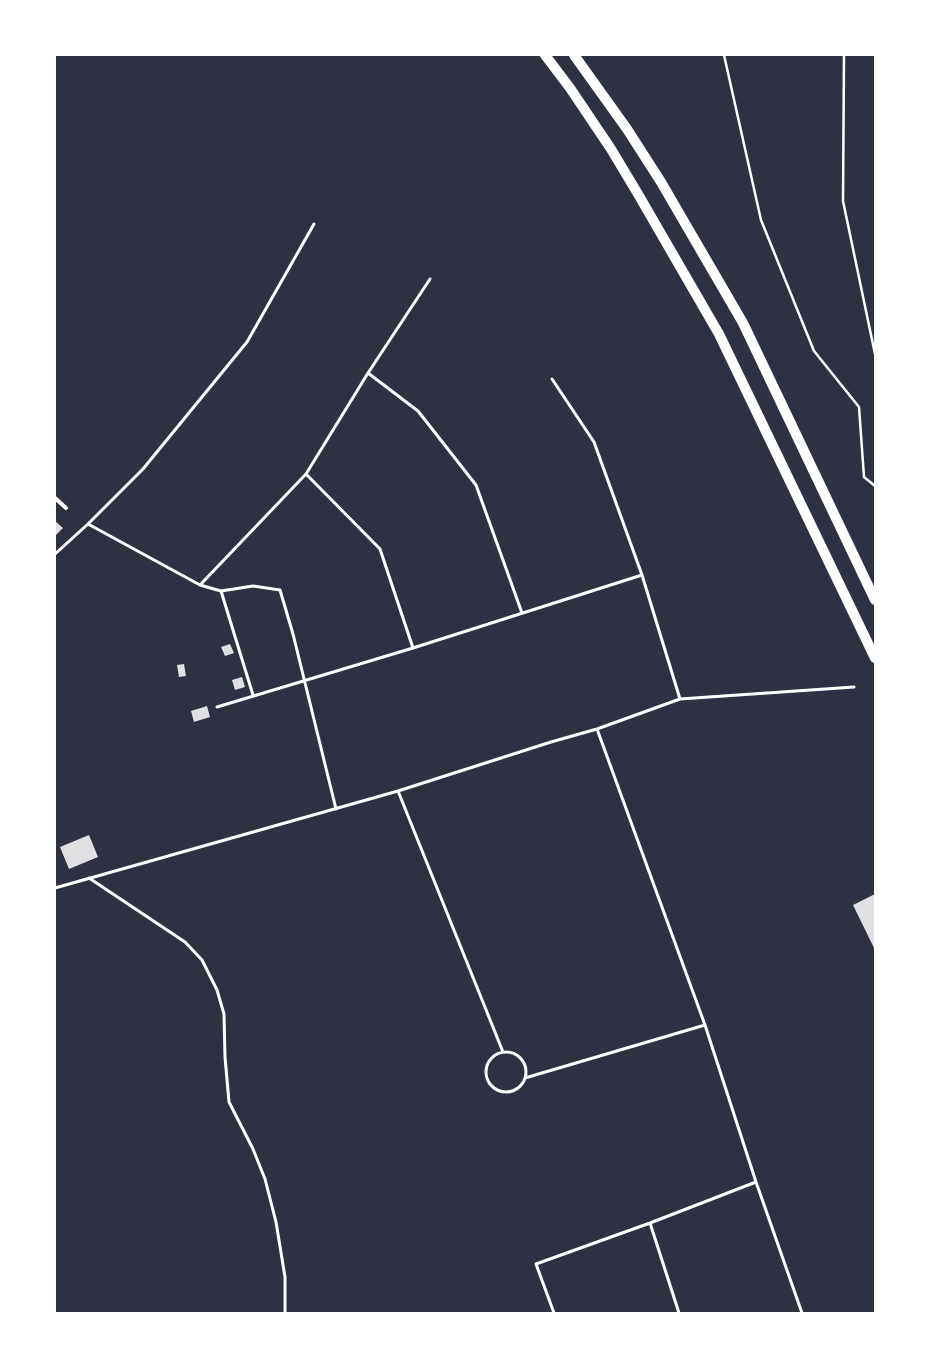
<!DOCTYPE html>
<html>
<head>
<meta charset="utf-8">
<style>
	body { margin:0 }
	#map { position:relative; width:930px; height:1368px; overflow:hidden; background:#2d3142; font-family:"Asap Condensed",sans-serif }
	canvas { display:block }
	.frame { position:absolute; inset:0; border:56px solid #fff; pointer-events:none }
</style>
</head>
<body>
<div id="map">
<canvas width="930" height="1368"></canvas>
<div class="frame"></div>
</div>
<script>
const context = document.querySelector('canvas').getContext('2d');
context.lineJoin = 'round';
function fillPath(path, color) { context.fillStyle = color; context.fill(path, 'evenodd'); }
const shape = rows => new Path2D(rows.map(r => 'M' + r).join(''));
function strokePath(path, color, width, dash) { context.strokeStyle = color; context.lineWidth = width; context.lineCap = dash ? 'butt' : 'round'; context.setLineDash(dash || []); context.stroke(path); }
const building = shape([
	[55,521,63,528,55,536],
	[230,644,234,653,225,656,221,647],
	[184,664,186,676,179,677,177,665],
	[242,677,245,687,235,690,232,680],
	[207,706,210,717,194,722,191,711],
	[89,835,98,857,69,869,60,847],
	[875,894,875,950,853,905]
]);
const path = shape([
	[724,55,761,220,814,351,859,407,864,477,875,486],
	[844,55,843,201,875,354]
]);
const service = shape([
	[368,373,418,411,476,485,522,613],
	[552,379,594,442,642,575,680,699,854,687],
	[306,474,380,549,413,648],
	[88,524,200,585,221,591,253,586,280,590,293,634,336,809],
	[55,554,88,524,143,469,247,342,314,224],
	[200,585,306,474,368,373,430,279],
	[221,591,253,695],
	[217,707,413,648,642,575],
	[597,729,705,1025,756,1182,802,1313],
	[398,791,503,1052],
	[89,878,185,942,202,960,217,990,224,1014,225,1057,229,1102,253,1149,265,1179,276,1222,285,1277,285,1313],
	[55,888,398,791,551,742,597,729,680,699],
	'486 1072a20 20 0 1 1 40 0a20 20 0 1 1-40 0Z',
	[525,1078,705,1025],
	[650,1223,679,1313],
	[554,1313,536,1264,650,1223,756,1182]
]);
const minor = shape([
	[55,498,66,508]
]);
const primary = shape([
	[545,55,570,88,611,149,638,194,719,334,875,658],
	[574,55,627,129,661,182,743,323,875,600]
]);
fillPath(building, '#e0e0e3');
strokePath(path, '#fff', 2.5);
strokePath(service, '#fff', 3);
strokePath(minor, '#fff', 4);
strokePath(primary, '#fff', 10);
</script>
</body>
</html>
